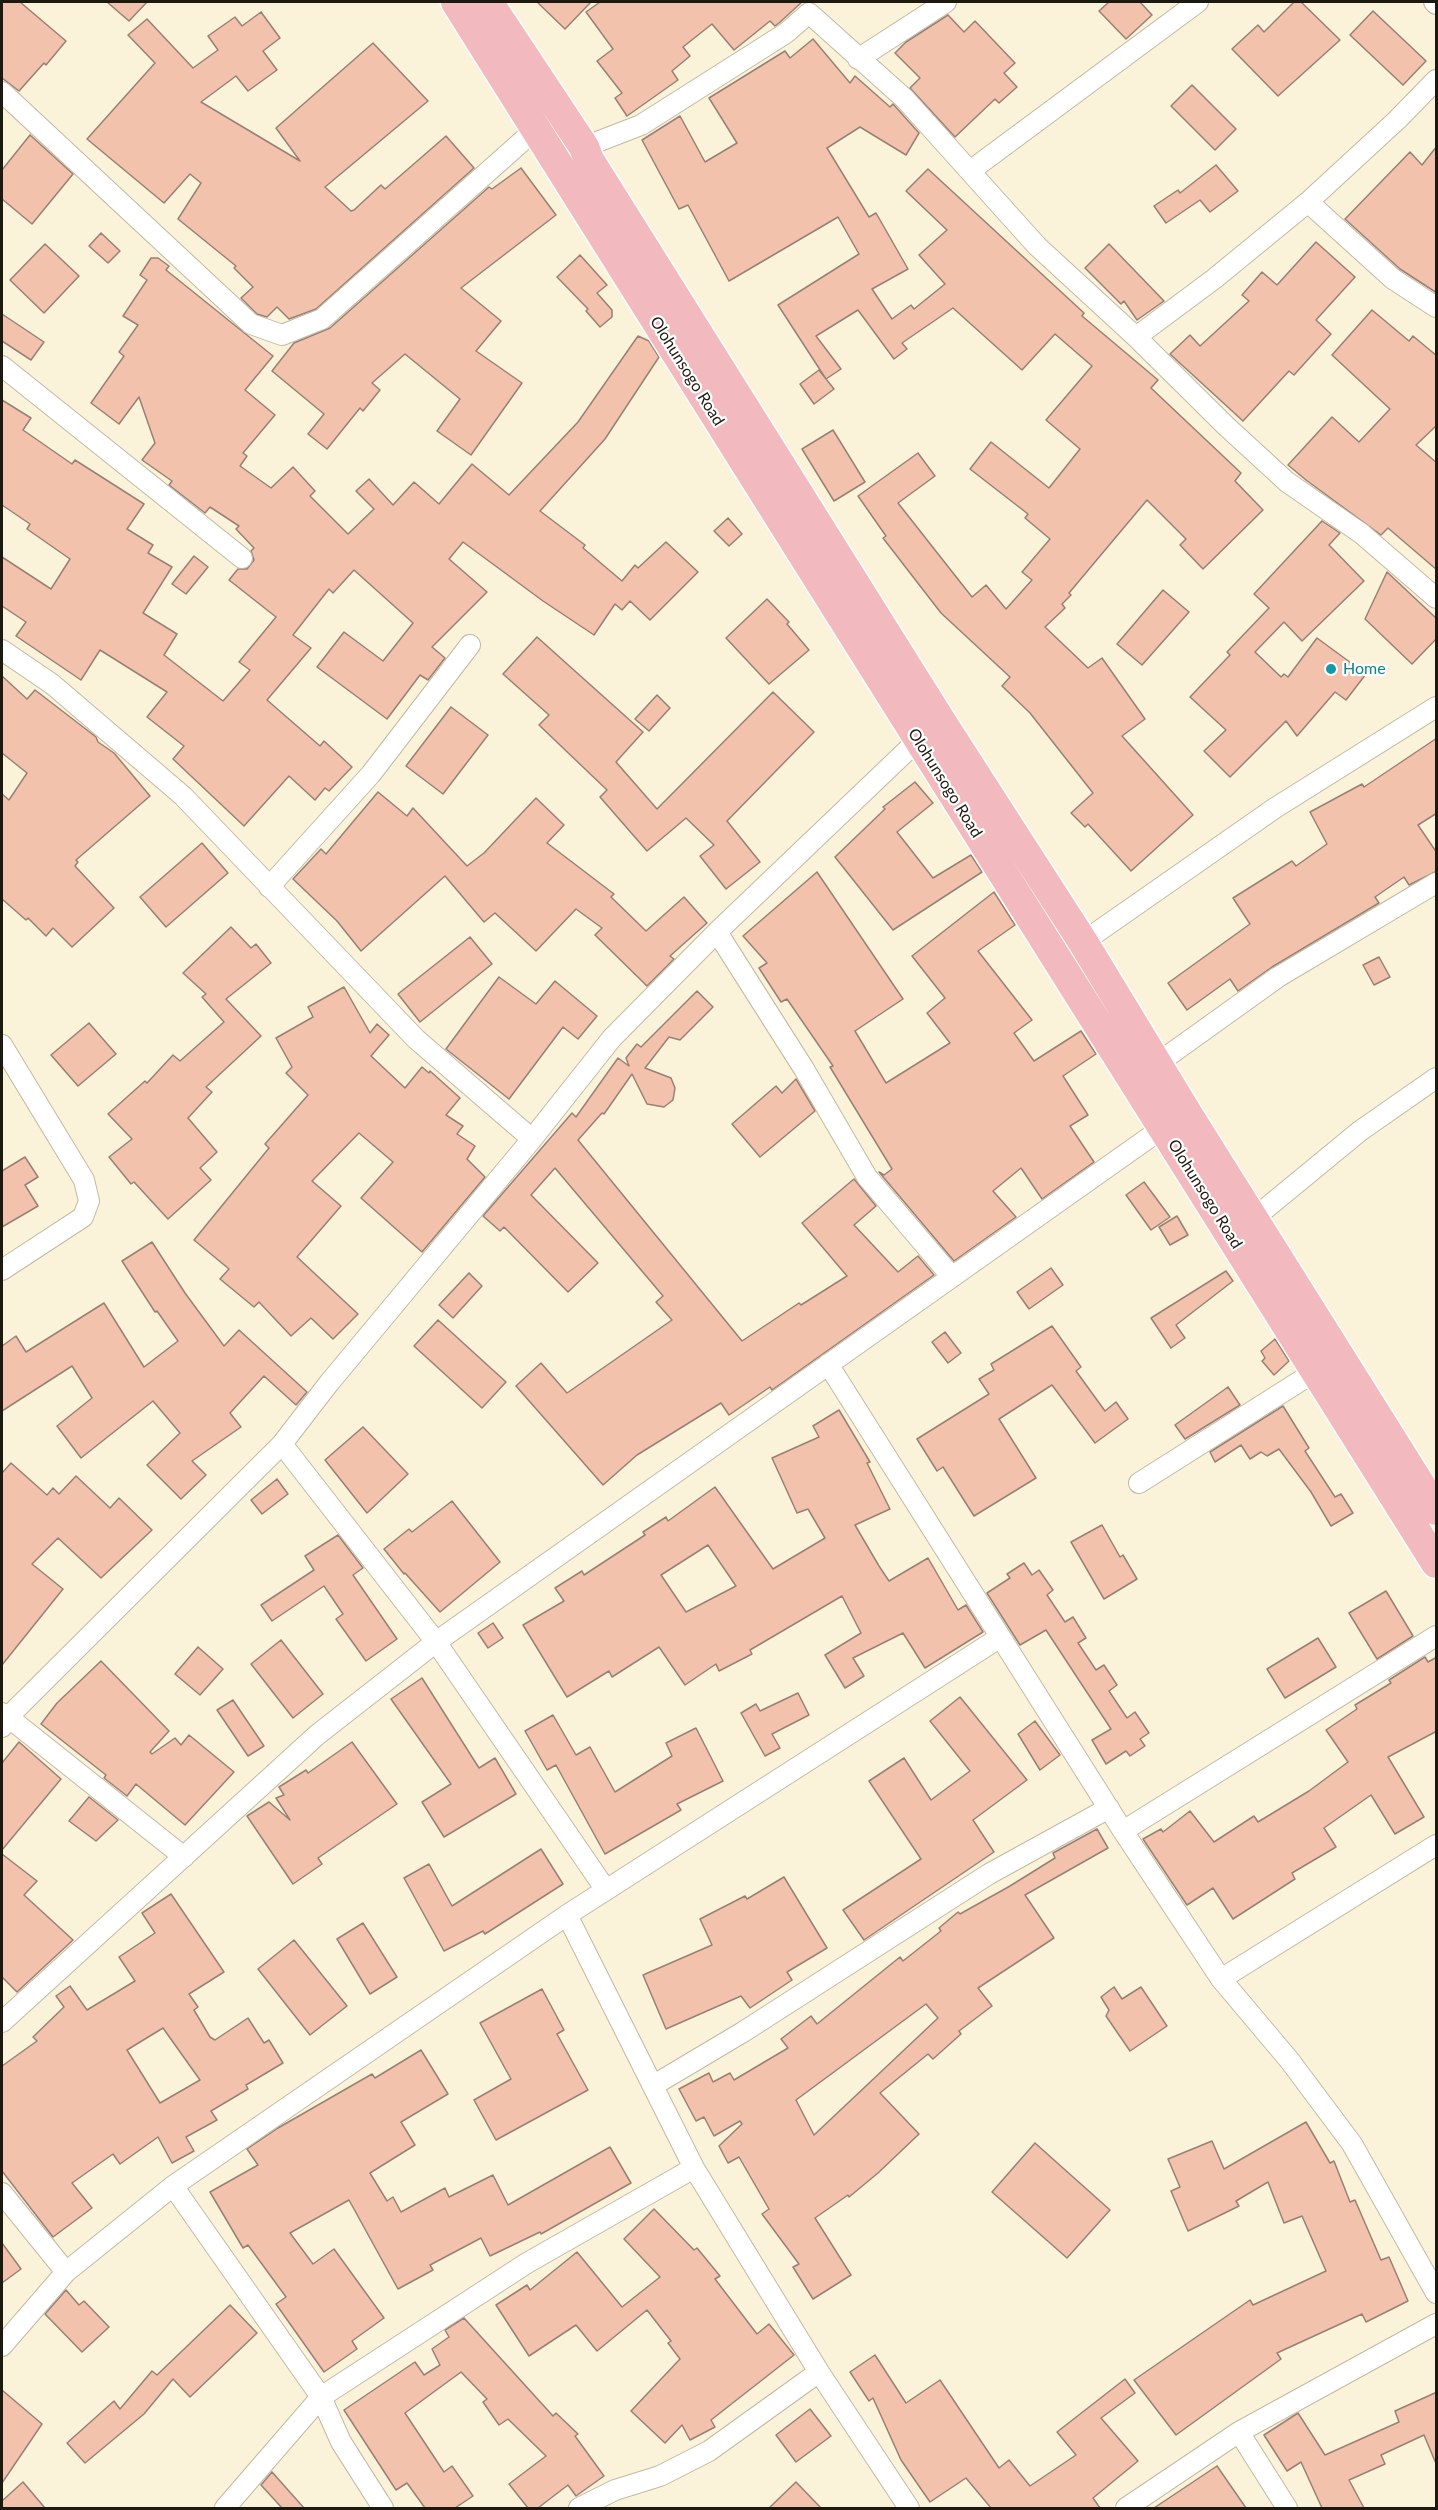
<!DOCTYPE html>
<html>
<head>
<meta charset="utf-8">
<style>
	body { margin:0 }
	#map { position:relative; width:1438px; height:2510px; overflow:hidden; background:#fbf3d9; font-family:Lato,sans-serif }
	canvas { display:block }
	.frame { position:absolute; inset:0; border:3px solid #1c1910; pointer-events:none }
</style>
</head>
<body>
<div id="map">
<canvas width="1438" height="2510"></canvas>
<div class="frame"></div>
</div>
<script>
const context = document.querySelector('canvas').getContext('2d');
context.lineJoin = 'round';
function fillPath(path, color) { context.fillStyle = color; context.fill(path, 'evenodd'); }
const shape = rows => new Path2D(rows.map(r => 'M' + r).join(''));
function strokePath(path, color, width, dash) { context.strokeStyle = color; context.lineWidth = width; context.lineCap = dash ? 'butt' : 'round'; context.setLineDash(dash || []); context.stroke(path); }
function label(font, color, halo, rows, align = 'center') {
  context.font = font + ' Lato,sans-serif'; context.lineWidth = 4.5; context.setLineDash([]); context.textBaseline = 'middle'; context.strokeStyle = halo; context.fillStyle = color; for (const [text, x, y, turn = 0] of rows) {
    context.save(); context.translate(x, y); context.rotate((+turn || 0) * Math.PI / 180); context.textAlign = isNaN(turn) ? turn : align; if (halo) context.strokeText(text, 0, 0); context.fillText(text, 0, 0); context.restore();
  }
}
const building = shape([
	[2,2,20,2,66,41,46,65,44,63,19,91,2,78,2,2],
	[107,2,147,2,129,21,107,2],
	[537,2,591,2,565,29,537,2],
	[600,2,802,2,779,23,775,26,770,21,734,50,712,24,683,47,690,56,672,71,678,80,627,116,615,98,622,93,597,61,613,49,586,12,600,2],
	[1109,2,1140,2,1152,15,1126,39,1099,11,1109,2],
	[1294,2,1301,2,1340,40,1278,96,1232,49,1258,25,1264,32,1294,2],
	[1373,11,1426,61,1403,85,1350,35,1373,11],
	[261,12,280,38,263,51,277,70,248,91,236,76,201,102,300,161,276,128,373,43,428,101,325,187,351,211,354,210,381,185,385,189,446,136,474,168,316,309,289,319,277,307,267,317,257,314,241,298,253,287,234,268,236,266,178,219,201,183,190,174,164,203,87,139,155,63,128,35,147,19,193,68,218,50,208,36,235,17,242,26,261,12],
	[948,15,964,32,975,21,1015,63,1004,73,1017,87,999,103,995,99,955,137,910,88,920,78,895,53,906,42,948,15],
	[813,39,850,83,855,76,890,107,893,104,919,133,906,155,860,127,827,148,869,217,876,213,908,269,872,289,892,319,911,305,914,309,945,284,919,255,947,230,906,191,928,169,1084,313,1082,316,1158,380,1151,388,1241,473,1235,481,1263,510,1203,569,1180,545,1186,539,1147,500,1069,593,1071,595,1062,604,1065,608,1045,627,1088,668,1102,658,1145,719,1122,736,1193,815,1131,871,1088,824,1085,827,1071,813,1093,793,1030,713,1002,686,1010,677,941,613,883,538,886,536,858,496,918,453,935,476,898,503,972,597,986,585,1006,609,1032,580,1022,572,1050,539,1025,518,1028,514,970,469,991,442,1049,488,1080,449,1046,420,1092,366,1055,334,1022,370,953,308,902,343,907,349,894,359,858,310,816,336,841,369,826,379,778,305,859,254,838,217,729,281,688,205,679,209,642,140,680,116,705,162,737,143,709,98,785,51,790,58,813,39],
	[1192,85,1236,129,1215,150,1171,106,1192,85],
	[30,135,73,174,32,224,2,199,2,170,30,135],
	[1437,146,1437,293,1400,269,1345,219,1410,152,1422,165,1437,146],
	[1216,165,1238,191,1210,212,1200,200,1166,223,1154,206,1178,190,1180,193,1216,165],
	[521,168,556,215,461,288,501,321,476,351,522,383,471,455,437,431,460,399,405,354,372,383,380,390,363,411,360,408,327,449,308,434,324,414,272,371,294,343,330,328,489,187,492,189,521,168],
	[101,233,120,251,108,263,89,246,101,233],
	[1316,242,1355,277,1316,320,1331,334,1294,375,1289,371,1243,421,1170,354,1190,335,1200,346,1249,301,1242,295,1262,272,1277,285,1316,242],
	[45,244,79,276,44,313,10,280,45,244],
	[1109,244,1164,301,1137,320,1124,301,1121,304,1085,268,1109,244],
	[580,255,607,285,597,293,612,310,612,317,600,327,586,311,588,309,557,277,580,255],
	[151,258,158,258,169,266,166,270,273,356,245,390,275,415,243,453,247,456,240,466,271,488,293,467,315,491,310,496,348,534,374,509,356,491,369,479,393,505,414,482,439,504,472,464,509,495,578,422,638,336,649,341,659,357,605,439,540,511,585,545,583,548,622,581,635,565,638,568,666,542,698,572,650,620,630,601,622,610,615,604,594,635,543,601,463,542,449,559,487,592,432,647,445,658,428,680,420,675,387,719,317,667,344,632,383,661,413,623,354,570,333,593,329,589,293,635,311,648,267,700,320,746,324,741,352,767,329,791,325,788,315,800,289,776,244,826,173,759,184,746,147,717,167,692,100,650,81,680,16,636,26,622,2,606,2,557,51,589,70,559,27,529,30,524,2,505,2,400,31,418,23,430,72,464,75,460,144,504,127,529,153,545,148,553,172,567,143,613,177,634,164,655,223,701,250,670,239,662,276,617,229,580,238,569,247,569,254,560,251,551,254,548,236,529,239,526,210,507,205,513,169,485,172,481,142,460,155,443,139,397,119,424,91,403,124,356,119,352,138,325,123,316,147,280,140,275,151,258],
	[1372,310,1409,341,1413,336,1437,356,1437,425,1416,445,1437,463,1437,570,1388,528,1381,535,1306,480,1288,465,1332,417,1359,442,1390,409,1332,355,1372,310],
	[2,314,44,342,31,360,2,341,2,314],
	[819,370,834,389,814,404,800,384,819,370],
	[833,430,865,482,834,501,802,449,833,430],
	[728,518,742,534,729,546,714,531,728,518],
	[1322,521,1340,533,1329,545,1364,581,1302,641,1284,622,1255,652,1281,677,1284,674,1288,677,1317,638,1366,674,1346,700,1335,692,1297,736,1286,721,1230,777,1204,751,1226,730,1190,697,1230,655,1227,652,1269,608,1254,594,1322,521],
	[194,556,208,567,186,594,172,584,194,556],
	[1387,572,1437,619,1437,638,1412,664,1365,619,1387,572],
	[1163,590,1189,612,1142,665,1117,644,1163,590],
	[767,599,789,622,787,624,809,650,769,684,726,638,767,599],
	[537,637,643,732,616,762,657,809,773,692,814,732,727,821,760,862,726,889,700,856,714,845,686,818,647,851,600,797,607,790,539,725,549,715,503,674,537,637],
	[2,676,27,699,35,690,96,737,98,742,114,753,150,796,76,860,78,862,75,866,114,908,72,947,53,928,46,936,28,918,26,920,2,899,2,794,9,800,27,773,2,753,2,676],
	[657,695,670,708,649,731,635,719,657,695],
	[451,707,488,735,443,794,406,766,451,707],
	[1437,738,1437,813,1418,825,1437,853,1437,871,1409,885,1404,877,1375,897,1379,903,1272,967,1238,991,1230,979,1187,1010,1168,983,1250,924,1233,898,1292,861,1296,866,1327,844,1310,812,1362,784,1364,787,1437,738],
	[915,782,933,803,897,832,933,878,971,855,982,872,893,930,835,857,885,809,883,807,915,782],
	[378,792,407,816,413,808,467,866,484,853,536,798,564,825,547,843,614,894,611,897,646,931,684,897,707,923,670,956,674,959,647,986,595,935,602,928,576,909,536,951,495,913,484,922,445,876,361,951,337,921,293,879,321,849,326,854,378,792],
	[202,843,228,873,166,927,140,897,202,843],
	[817,872,903,999,855,1031,886,1083,950,1043,927,1013,945,998,912,956,994,892,1015,925,978,951,1032,1020,1014,1033,1034,1061,1081,1031,1096,1054,1063,1076,1088,1115,1070,1126,1094,1162,1042,1199,1021,1168,993,1191,1016,1217,954,1261,879,1172,884,1175,892,1169,830,1067,833,1066,787,999,781,1002,759,968,767,963,743,936,817,872],
	[231,927,251,948,256,944,271,963,226,999,261,1036,206,1087,212,1092,188,1118,217,1152,200,1168,211,1180,168,1219,134,1182,131,1184,109,1157,132,1139,108,1114,145,1081,147,1083,173,1055,180,1061,224,1022,202,997,206,994,183,973,231,927],
	[470,937,492,964,420,1022,398,994,470,937],
	[1379,957,1390,977,1374,985,1363,965,1379,957],
	[499,977,536,1004,555,981,597,1016,578,1039,563,1027,509,1099,446,1049,499,977],
	[344,987,370,1033,377,1024,389,1035,371,1056,405,1088,422,1067,429,1073,430,1071,460,1098,446,1115,463,1126,457,1134,475,1146,467,1159,485,1177,422,1252,361,1198,393,1162,359,1133,312,1181,341,1206,297,1257,358,1314,333,1339,311,1318,291,1336,259,1302,254,1307,220,1279,229,1269,194,1240,269,1148,265,1144,308,1095,286,1073,292,1067,276,1038,313,1017,308,1007,344,987],
	[697,991,713,1007,680,1040,669,1037,645,1068,671,1078,675,1088,673,1100,664,1107,647,1104,632,1074,604,1114,602,1113,578,1140,742,1341,799,1303,801,1305,847,1276,802,1223,854,1179,876,1206,854,1225,898,1272,918,1256,934,1275,772,1390,770,1387,729,1415,721,1403,637,1455,603,1485,516,1386,541,1363,567,1393,672,1320,656,1302,663,1296,555,1168,531,1195,598,1263,568,1292,504,1227,500,1231,483,1216,572,1113,576,1117,618,1058,629,1066,626,1058,637,1044,641,1047,697,991],
	[89,1023,116,1054,78,1086,51,1055,89,1023],
	[796,1079,815,1111,760,1157,732,1124,776,1086,782,1093,796,1079],
	[25,1157,38,1177,25,1185,38,1206,2,1227,2,1171,25,1157],
	[1144,1182,1170,1217,1151,1230,1126,1195,1144,1182],
	[1177,1216,1188,1235,1170,1245,1159,1227,1177,1216],
	[152,1242,185,1293,224,1346,239,1330,307,1392,296,1405,264,1376,230,1413,241,1427,192,1461,206,1475,181,1499,147,1465,180,1433,153,1401,81,1458,57,1426,92,1398,72,1366,2,1411,2,1346,16,1336,26,1352,104,1303,144,1367,178,1341,157,1311,155,1312,122,1261,152,1242],
	[1051,1268,1063,1285,1029,1309,1017,1292,1051,1268],
	[1226,1271,1233,1281,1176,1325,1185,1338,1171,1348,1151,1318,1226,1271],
	[469,1273,482,1286,453,1318,439,1305,469,1273],
	[438,1320,506,1382,482,1408,414,1346,438,1320],
	[1052,1326,1081,1367,1076,1371,1105,1411,1116,1402,1128,1419,1095,1443,1052,1385,999,1419,1036,1478,974,1516,943,1467,937,1471,917,1439,989,1394,979,1379,994,1370,991,1364,1052,1326],
	[945,1332,961,1353,948,1363,932,1342,945,1332],
	[1275,1339,1289,1361,1274,1375,1262,1361,1265,1358,1261,1351,1275,1339],
	[1228,1387,1240,1405,1185,1439,1175,1425,1228,1387],
	[1283,1406,1309,1448,1305,1451,1335,1497,1341,1494,1353,1513,1331,1526,1311,1492,1279,1449,1267,1456,1261,1452,1250,1459,1241,1445,1215,1462,1210,1452,1283,1406],
	[839,1410,870,1462,867,1463,890,1509,855,1525,879,1566,889,1581,928,1558,958,1610,966,1605,983,1632,925,1668,903,1633,853,1658,864,1676,845,1688,825,1655,861,1633,842,1596,750,1650,752,1654,719,1671,716,1664,685,1685,659,1647,612,1677,609,1671,567,1697,523,1625,564,1601,555,1588,582,1571,584,1575,645,1535,643,1532,666,1517,668,1521,715,1487,773,1569,825,1538,808,1509,797,1513,772,1458,819,1437,813,1426,839,1410],
	[708,1545,736,1586,686,1612,661,1575,708,1545],
	[363,1427,408,1474,367,1513,325,1460,363,1427],
	[11,1463,47,1495,53,1488,59,1494,76,1476,110,1508,119,1498,152,1530,101,1578,58,1538,32,1564,63,1589,2,1665,2,1473,11,1463],
	[277,1479,288,1494,262,1514,251,1500,277,1479],
	[452,1501,500,1562,440,1612,405,1573,404,1574,384,1549,409,1529,412,1532,452,1501],
	[1102,1525,1120,1557,1123,1555,1137,1579,1104,1599,1071,1542,1102,1525],
	[338,1535,363,1568,353,1575,397,1639,366,1661,336,1619,343,1614,324,1586,272,1621,261,1605,314,1570,305,1556,338,1535],
	[1024,1563,1032,1575,1039,1570,1053,1590,1047,1595,1065,1622,1073,1617,1086,1638,1078,1643,1096,1670,1104,1665,1117,1685,1109,1691,1127,1718,1135,1712,1149,1733,1140,1739,1145,1746,1130,1756,1126,1751,1106,1764,1092,1740,1111,1729,1046,1630,1020,1645,987,1593,1010,1578,1007,1574,1024,1563],
	[1386,1591,1413,1636,1377,1659,1349,1613,1386,1591],
	[493,1623,503,1638,488,1648,478,1633,493,1623],
	[1318,1638,1336,1667,1285,1698,1267,1669,1318,1638],
	[281,1640,323,1694,293,1718,251,1664,281,1640],
	[198,1647,223,1669,200,1695,175,1674,198,1647],
	[1425,1657,1428,1662,1437,1657,1437,1731,1388,1757,1424,1817,1395,1834,1371,1795,1324,1828,1336,1847,1292,1873,1295,1879,1233,1919,1213,1888,1187,1905,1143,1839,1161,1829,1163,1832,1190,1811,1214,1842,1254,1816,1258,1822,1309,1791,1348,1762,1326,1730,1357,1709,1355,1705,1391,1683,1389,1680,1425,1657],
	[101,1661,169,1731,150,1752,152,1754,175,1738,181,1745,189,1735,234,1772,185,1825,136,1784,127,1796,104,1778,106,1775,41,1724,57,1703,101,1661],
	[422,1678,479,1768,495,1758,516,1794,444,1837,422,1802,451,1784,391,1699,422,1678],
	[798,1693,809,1715,772,1734,780,1748,765,1756,741,1713,756,1704,760,1711,798,1693],
	[960,1697,1027,1780,973,1820,994,1852,864,1940,843,1910,921,1859,869,1781,904,1758,931,1800,970,1771,930,1721,960,1697],
	[233,1700,264,1746,248,1756,217,1710,233,1700],
	[553,1715,576,1755,590,1747,615,1792,672,1756,666,1743,696,1728,723,1781,677,1804,681,1810,605,1854,556,1765,547,1770,525,1731,553,1715],
	[1035,1721,1060,1755,1040,1770,1018,1734,1035,1721],
	[19,1742,61,1779,2,1850,2,1763,19,1742],
	[352,1742,397,1804,318,1858,322,1864,293,1884,247,1816,269,1802,290,1820,276,1798,284,1795,279,1787,306,1770,308,1773,352,1742],
	[89,1797,118,1820,96,1841,69,1821,89,1797],
	[1097,1829,1108,1848,1025,1895,1054,1938,978,1988,992,2006,959,2031,961,2034,933,2059,928,2054,880,2093,919,2134,878,2173,849,2197,848,2195,815,2218,851,2275,813,2299,793,2267,799,2264,762,2214,769,2209,739,2157,728,2163,719,2146,742,2124,740,2121,714,2136,704,2117,696,2121,679,2089,709,2073,713,2082,730,2073,734,2080,788,2048,781,2039,811,2016,817,2024,900,1957,903,1961,941,1931,939,1928,958,1912,960,1914,1010,1886,1055,1858,1053,1853,1097,1829],
	[926,2004,938,2018,814,2135,796,2100,926,2004],
	[541,1849,563,1884,485,1934,483,1931,444,1951,404,1878,429,1864,452,1906,541,1849],
	[2,1854,37,1881,24,1895,73,1940,17,1992,2,1977,2,1854],
	[784,1877,827,1948,787,1972,792,1980,750,2008,741,1996,666,2029,643,1975,712,1945,700,1919,745,1896,747,1899,784,1877],
	[171,1894,224,1972,189,1994,198,2007,194,2010,210,2037,215,2040,248,2018,264,2043,269,2040,283,2063,246,2085,248,2089,211,2111,217,2120,186,2137,194,2151,172,2163,158,2137,120,2164,113,2154,72,2183,92,2208,53,2237,2,2171,2,2066,37,2041,33,2037,64,2007,56,1996,70,1986,87,2010,135,1981,119,1957,155,1933,142,1913,171,1894],
	[163,2028,200,2080,160,2103,127,2050,163,2028],
	[363,1923,397,1977,370,1994,337,1939,363,1923],
	[294,1940,347,2006,310,2035,258,1969,294,1940],
	[1114,1987,1122,1999,1141,1987,1167,2026,1130,2051,1106,2016,1109,2010,1101,1997,1114,1987],
	[542,1989,564,2030,557,2034,588,2090,496,2140,474,2100,511,2079,480,2023,542,1989],
	[421,2050,448,2094,401,2122,415,2145,370,2173,387,2201,393,2197,401,2212,445,2188,449,2197,493,2175,508,2205,610,2147,631,2183,541,2234,540,2232,490,2256,481,2238,430,2265,433,2270,398,2289,349,2200,290,2233,313,2264,334,2249,384,2318,352,2341,357,2349,324,2372,276,2304,286,2297,248,2245,243,2248,210,2192,258,2165,247,2149,278,2128,372,2074,375,2078,421,2050],
	[1306,2122,1330,2163,1334,2161,1350,2202,1355,2200,1381,2260,1389,2257,1408,2301,1366,2322,1362,2314,1277,2353,1281,2359,1176,2435,1134,2380,1250,2300,1253,2305,1326,2271,1302,2216,1284,2223,1268,2182,1236,2201,1239,2206,1188,2231,1171,2191,1180,2187,1168,2159,1212,2141,1224,2169,1306,2122],
	[1035,2143,1110,2210,1067,2258,992,2192,1035,2143],
	[654,2209,694,2250,697,2248,720,2276,715,2279,757,2334,769,2324,794,2355,711,2420,715,2427,690,2440,682,2425,665,2443,631,2411,680,2359,668,2343,671,2341,647,2310,597,2351,576,2325,529,2356,496,2305,527,2285,530,2290,577,2252,622,2307,660,2277,624,2239,654,2209],
	[2,2243,21,2269,2,2283,2,2243],
	[66,2290,79,2305,84,2301,109,2327,82,2352,45,2314,66,2290],
	[230,2305,257,2333,190,2397,173,2379,144,2414,85,2463,67,2443,114,2401,120,2409,152,2371,157,2375,230,2305],
	[464,2318,553,2416,556,2413,578,2434,575,2436,604,2476,576,2496,568,2485,538,2508,528,2508,509,2484,546,2456,508,2419,499,2425,483,2402,487,2399,461,2372,405,2413,444,2472,452,2466,473,2496,455,2508,425,2508,407,2483,396,2490,344,2410,415,2362,424,2375,440,2365,432,2349,449,2337,445,2330,464,2318],
	[875,2355,906,2403,940,2380,999,2468,1009,2460,1030,2486,1076,2455,1057,2432,1125,2379,1135,2393,1101,2418,1138,2461,1093,2498,1100,2508,991,2508,966,2478,930,2502,901,2460,873,2398,869,2401,850,2372,875,2355],
	[2,2390,42,2424,2,2483,2,2390],
	[1437,2392,1437,2466,1424,2435,1381,2455,1385,2464,1349,2480,1364,2508,1322,2508,1301,2462,1287,2471,1264,2435,1298,2413,1325,2455,1399,2422,1395,2411,1437,2392],
	[810,2409,831,2436,796,2462,776,2435,810,2409],
	[1217,2466,1246,2508,1154,2508,1217,2466],
	[272,2472,304,2508,282,2508,261,2485,272,2472],
	[23,2482,45,2508,2,2508,2,2501,23,2482],
	[796,2482,821,2508,769,2508,796,2482]
]);
const minor = shape([
	[1434,2,1436,4],
	[858,59,946,2],
	[2,92,251,324,282,335,322,319,536,129],
	[584,147,641,125,786,33,809,13,905,99,1037,246,1136,337,1226,426,1287,482,1362,534,1436,598],
	[970,171,1198,2],
	[1308,202,1393,279,1436,307],
	[1136,337,1214,279,1308,202,1397,120,1436,80],
	[2,366,242,558],
	[2,650,52,684,183,796,416,1039,532,1139],
	[269,887,371,774,470,645],
	[717,932,804,1069,867,1177,952,1277],
	[1083,942,1275,808,1436,707],
	[2,1045,84,1180,89,1201,83,1217,2,1270],
	[1158,1063,1278,977,1436,883],
	[1253,1219,1360,1131,1436,1078],
	[828,1364,1123,1831,1221,1979,1290,2061,1352,2144,1436,2293],
	[282,1444,436,1642,606,1890],
	[1139,1483,1316,1371],
	[2,1713,8,1717,282,1444,329,1383,532,1139,612,1038,717,932,918,740],
	[2,1727,8,1717,184,1857],
	[1123,1831,1436,1636],
	[567,1915,694,2168,819,2372,909,2508],
	[1221,1979,1436,1845],
	[2,2022,317,1735,436,1642,1164,1127],
	[654,2085,743,2032,989,1874,1109,1808],
	[173,2186,321,2397,341,2442,383,2508],
	[2,2193,66,2272],
	[2,2346,66,2272,173,2186,567,1915,999,1638],
	[1239,2432,1287,2508],
	[225,2508,321,2397,527,2263,694,2168],
	[579,2508,615,2490,660,2476,709,2451,819,2372],
	[1126,2508,1239,2432,1436,2324]
]);
const primary = shape([
	[456,2,1436,1563],
	[488,2,584,147,589,160,942,723,1083,942,1188,1115,1436,1510]
]);
const markers = [
	[1331,669,6,"#0f9aa8"]
];
const streetNames = [
	["Olohunsogo Road",687,371,58],
	["Olohunsogo Road",945,783,58],
	["Olohunsogo Road",1205,1194,58]
];
const cultureNames = [
	["Home",1343,669]
];
fillPath(building, '#f3c2ad');
strokePath(building, '#998075', 1.5);
strokePath(minor, '#c2b9a1', 22);
strokePath(primary, '#fff', 33);
strokePath(minor, '#fff', 20);
strokePath(primary, '#f2b9be', 30);
for (const [x, y, r, color] of markers) { const dot = new Path2D(); dot.arc(x, y, r, 0, 2 * Math.PI); context.fillStyle = color; context.fill(dot); strokePath(dot, '#fff', 2); }
label('16px', '#1c1910', '#fff', streetNames);
label('16px', '#0d838f', '#fff', cultureNames, 'left');
</script>
</body>
</html>
